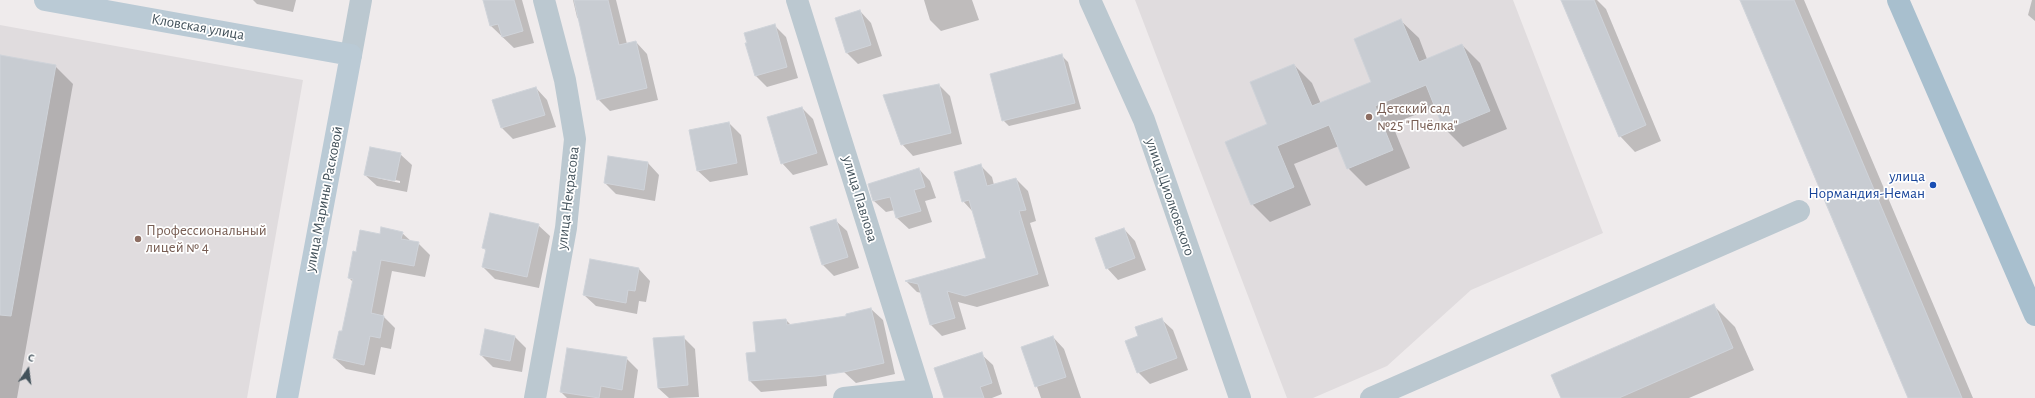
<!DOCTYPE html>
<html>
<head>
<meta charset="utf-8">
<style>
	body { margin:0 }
	#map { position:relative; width:2035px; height:398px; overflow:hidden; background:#efebec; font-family:"Alegreya Sans",sans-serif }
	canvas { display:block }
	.north { position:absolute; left:8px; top:350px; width:40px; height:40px; -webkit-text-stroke:3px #fff; paint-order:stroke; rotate:14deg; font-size:11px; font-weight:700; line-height:16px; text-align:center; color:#43525b }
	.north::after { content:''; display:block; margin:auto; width:14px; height:18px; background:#43525b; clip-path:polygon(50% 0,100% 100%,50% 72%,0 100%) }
</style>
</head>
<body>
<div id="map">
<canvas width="2035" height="398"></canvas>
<div class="north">С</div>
</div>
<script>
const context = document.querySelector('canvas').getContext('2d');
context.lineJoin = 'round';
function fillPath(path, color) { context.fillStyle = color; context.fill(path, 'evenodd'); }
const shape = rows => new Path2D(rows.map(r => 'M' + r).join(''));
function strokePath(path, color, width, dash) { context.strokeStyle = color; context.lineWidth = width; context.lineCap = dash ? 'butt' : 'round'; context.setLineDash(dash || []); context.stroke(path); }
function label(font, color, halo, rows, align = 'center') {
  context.font = font + ' "Alegreya Sans",sans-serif'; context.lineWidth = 3.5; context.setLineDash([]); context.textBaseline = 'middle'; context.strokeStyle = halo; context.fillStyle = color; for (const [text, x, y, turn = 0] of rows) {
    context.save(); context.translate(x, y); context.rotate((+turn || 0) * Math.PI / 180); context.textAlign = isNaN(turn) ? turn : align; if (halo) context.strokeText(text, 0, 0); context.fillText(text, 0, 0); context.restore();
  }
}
const education = shape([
	[1135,0,1513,0,1603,233,1471,290,1387,366,1313,398,1287,398],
	[0,25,303,80,247,398,0,398]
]);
const shadow = shape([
	[253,0,296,0,293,12,257,4],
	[484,0,522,0,534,43,514,48,491,26],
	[573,0,616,0,627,44,636,42,647,54,658,100,610,111,598,99,579,20,577,17],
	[924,0,972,0,979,20,941,31,930,20],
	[1575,0,1597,0,1606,9,1661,141,1635,152,1620,136],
	[1741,0,1804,0,1973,398,1909,398],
	[2032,0,2035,0,2035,21,2028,15],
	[860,11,871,23,882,56,858,64,846,52],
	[1400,20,1419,38,1427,59,1462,45,1480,63,1507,129,1463,147,1445,129,1435,107,1392,124,1410,168,1366,186,1348,168,1339,146,1294,164,1311,205,1270,222,1252,204,1269,125,1294,65,1312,83,1321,104,1373,82],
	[774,25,786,37,798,78,767,87,756,76],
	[0,56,55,66,73,84,17,398,0,398],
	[1062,56,1068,62,1081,109,1009,126,1003,120],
	[939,85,950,96,962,144,913,156,902,144],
	[536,88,547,100,556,127,513,139,502,128,493,101],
	[802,108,813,119,828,165,793,175,782,163],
	[729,123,741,135,748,175,710,182,698,171],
	[400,154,412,165,407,192,377,186,365,175],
	[377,176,400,181,400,183,377,178],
	[648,163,659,175,655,201,616,194,605,183],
	[980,165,992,177,994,185,1016,179,1028,191,1036,221,1030,223,1049,286,977,307,958,302,966,329,942,336,930,324,922,293,917,292,906,281,987,259,974,213,963,201],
	[919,169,930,181,936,198,925,201,932,222,909,229,897,218,895,210,886,212,874,201,869,184],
	[835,220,847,231,859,268,834,276,823,265],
	[538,225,550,236,539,288,495,279,483,267,487,251,483,248],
	[1124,229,1135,241,1146,270,1118,280,1107,268],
	[402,233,412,242,418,243,430,255,425,277,392,271,383,316,395,328,391,349,381,347,375,375,346,369,334,358,343,333,353,282,349,278,357,253,380,236],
	[590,260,639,269,650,281,646,302,639,301,637,314,596,306,584,295],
	[1713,305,1735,327,1754,370,1689,398,1562,398],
	[871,309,883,320,895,374,856,383,844,372,848,317],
	[1161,319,1173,330,1188,370,1150,384,1138,372,1140,337],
	[786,320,791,325,823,334,827,386,761,392,750,381,757,353],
	[515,337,526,348,522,372,493,367,481,355],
	[683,337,695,349,699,397,669,398,658,388],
	[1053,337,1064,349,1081,398,1041,398,1023,347],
	[981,354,993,365,1002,394,992,398,945,398],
	[626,358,638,370,634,398,567,398,561,392]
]);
const building = shape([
	[483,0,514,0,523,31,502,37,498,24,490,26,483,0],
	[574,0,608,0,619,45,636,41,647,88,597,100,574,0],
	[1561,0,1594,0,1646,125,1619,137,1561,0],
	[1740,0,1794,0,1962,398,1908,398,1740,0],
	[860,10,871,45,846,53,835,18,860,10],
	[1401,19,1419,62,1462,44,1490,111,1444,130,1426,85,1375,106,1393,150,1347,169,1329,125,1277,146,1294,187,1251,205,1225,142,1267,124,1250,82,1294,64,1312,106,1371,82,1354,39,1401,19],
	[775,24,787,67,755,76,745,43,747,43,744,33,775,24],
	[1062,54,1075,103,1002,121,990,74,1062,54],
	[0,55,56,65,11,316,0,315,0,55],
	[939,84,951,133,901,145,883,95,939,84],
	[536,87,545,115,501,128,492,100,536,87],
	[802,107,817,153,781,164,767,117,802,107],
	[729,122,737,163,697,171,689,130,729,122],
	[370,147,401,153,395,181,364,175,370,147],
	[608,156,648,162,644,190,604,183,608,156],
	[981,164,987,186,1016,178,1026,210,1019,211,1038,274,965,296,947,291,955,318,930,325,918,284,905,281,986,258,969,200,962,202,954,172,981,164],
	[919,168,925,187,914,190,921,211,896,218,890,197,873,201,868,184,919,168],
	[490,213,539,224,527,277,482,267,486,249,482,248,490,213],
	[836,219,848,257,822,265,810,227,836,219],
	[381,227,403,232,401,239,419,242,414,266,381,260,371,313,384,316,380,338,370,336,364,365,333,358,339,331,342,331,353,279,348,278,353,251,356,252,360,230,380,234,381,227],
	[1124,228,1135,258,1106,269,1095,238,1124,228],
	[590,259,639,268,635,291,628,290,626,303,583,295,590,259],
	[1714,304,1733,348,1619,398,1561,398,1551,375,1714,304],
	[871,308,884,363,844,372,816,376,749,381,746,353,756,352,753,322,786,319,787,325,846,316,846,314,871,308],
	[1162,318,1177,358,1137,373,1125,341,1138,336,1135,327,1162,318],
	[485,329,515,336,510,361,480,355,485,329],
	[684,336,688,385,658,388,653,338,684,336],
	[1053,336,1066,377,1035,387,1021,347,1053,336],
	[567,348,627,357,622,390,601,386,599,398,560,392,567,348],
	[982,352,992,383,980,387,984,398,944,398,934,368,982,352]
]);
const street = shape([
	[797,0,922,398],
	[1090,0,1144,120,1240,398],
	[351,55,361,0],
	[535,398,566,228,575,139,565,80,544,0],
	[844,398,919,390],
	[1371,398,1799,211]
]);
const secondary = shape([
	[45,0,351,55,287,398]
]);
const primary = shape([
	[1898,0,2035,315]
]);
const markers = [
	[1369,117,4,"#8d6e63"],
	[1933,185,4,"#1a4fb4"],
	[138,239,4,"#8d6e63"]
];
const streetNames = [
	["Кловская улица",198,27,10],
	["улица Циолковского",1170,197,71],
	["улица Некрасова",568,198,-83],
	["улица Марины Расковой",324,199,-79],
	["улица Павлова",860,199,73]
];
const educationNames = [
	["Детский сад",1377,108],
	["№25 \"Пчёлка\"",1377,125],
	["Профессиональный",146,230],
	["лицей № 4",146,247]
];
const transitNames = [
	["улица",1925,176],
	["Нормандия-Неман",1925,193]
];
fillPath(education, '#e0dcde');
fillPath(shadow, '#0003');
fillPath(building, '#c8ccd2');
strokePath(building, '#cfd3d9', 1);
strokePath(street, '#bbc8d0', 22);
strokePath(secondary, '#bacad5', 22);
strokePath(primary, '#a8bfce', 22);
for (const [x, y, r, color] of markers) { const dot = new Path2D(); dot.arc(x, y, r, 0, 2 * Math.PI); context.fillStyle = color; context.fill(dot); strokePath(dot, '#fff', 1.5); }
label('15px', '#43525b', '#fff', streetNames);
label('15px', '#785e54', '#fff', educationNames, 'left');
label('15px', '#164399', '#fff', transitNames, 'right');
</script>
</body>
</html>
